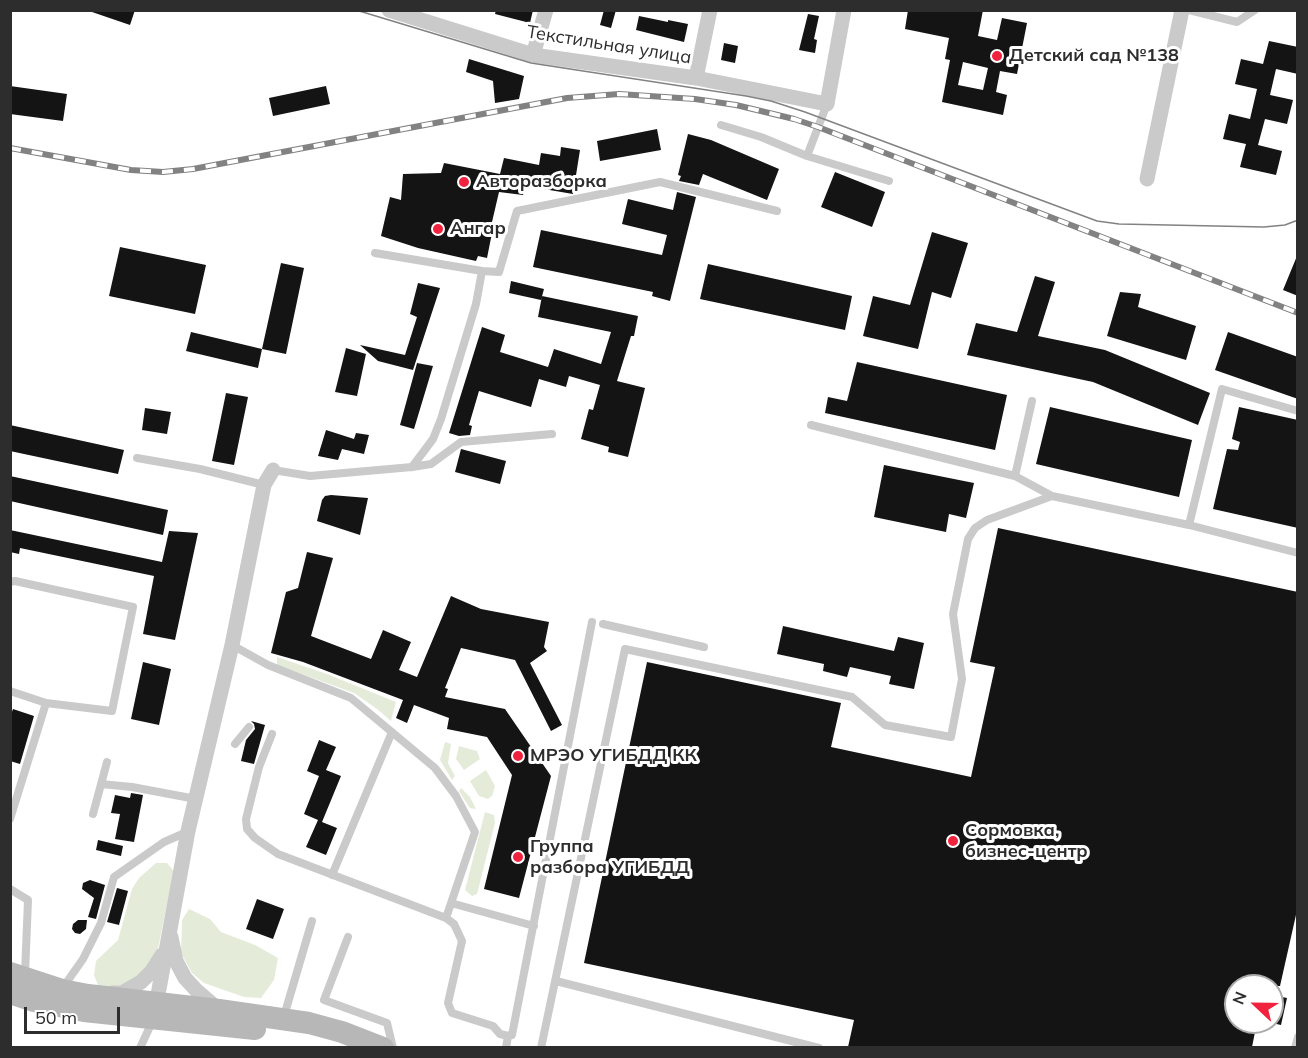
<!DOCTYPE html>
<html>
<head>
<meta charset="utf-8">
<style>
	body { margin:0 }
	#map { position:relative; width:1308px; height:1058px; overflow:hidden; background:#fff; font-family:Mulish,sans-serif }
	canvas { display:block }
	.frame { position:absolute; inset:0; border:12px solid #2d2d2d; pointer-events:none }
	.north { position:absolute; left:1224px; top:974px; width:60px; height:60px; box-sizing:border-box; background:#fff; border:2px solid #ababab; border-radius:50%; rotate:292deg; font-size:16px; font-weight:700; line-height:24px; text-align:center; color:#2d2d2d }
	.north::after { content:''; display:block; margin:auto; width:21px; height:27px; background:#f0223d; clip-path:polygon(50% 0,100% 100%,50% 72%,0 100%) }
	.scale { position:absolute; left:24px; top:1007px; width:96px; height:27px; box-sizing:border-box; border:3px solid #2d2d2d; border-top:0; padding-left:8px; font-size:18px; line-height:21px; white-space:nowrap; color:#2d2d2d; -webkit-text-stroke:4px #fff; paint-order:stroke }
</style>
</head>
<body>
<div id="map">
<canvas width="1308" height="1058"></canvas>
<div class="frame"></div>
<div class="north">N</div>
<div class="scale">50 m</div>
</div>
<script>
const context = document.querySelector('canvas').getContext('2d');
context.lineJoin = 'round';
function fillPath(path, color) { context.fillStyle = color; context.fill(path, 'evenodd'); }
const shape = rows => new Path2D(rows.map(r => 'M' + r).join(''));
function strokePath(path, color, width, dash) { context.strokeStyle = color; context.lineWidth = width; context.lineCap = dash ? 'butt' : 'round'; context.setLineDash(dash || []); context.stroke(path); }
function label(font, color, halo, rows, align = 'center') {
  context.font = font + ' Mulish,sans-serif'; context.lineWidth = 6; context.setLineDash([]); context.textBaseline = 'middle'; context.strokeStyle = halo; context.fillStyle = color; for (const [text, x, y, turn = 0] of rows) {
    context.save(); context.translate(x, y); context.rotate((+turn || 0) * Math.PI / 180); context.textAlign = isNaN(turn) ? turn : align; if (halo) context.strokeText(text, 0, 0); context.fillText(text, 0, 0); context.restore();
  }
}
const green = shape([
	[277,657,327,674,396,702,391,721,377,709,354,693,277,665],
	[445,742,451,744,448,763,455,776,452,780,440,760],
	[459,746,477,751,480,759,464,770,456,759],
	[486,770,495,786,492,796,488,799,479,796,470,781],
	[461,788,470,797,476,809,470,808,467,804,459,791],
	[485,812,494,815,495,823,477,894,472,896,465,890],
	[156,863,167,863,174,871,156,958,137,977,120,986,104,990,98,985,94,975,96,961,118,940,132,889,139,878],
	[189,909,210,919,221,932,255,945,278,958,274,980,261,998,244,997,204,983,192,973,181,953,182,920]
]);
const building = shape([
	[92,10,135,10,130,25,92,12],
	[496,10,533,10,530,23,495,14],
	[604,10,616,10,611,28,600,25],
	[908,10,983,10,978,36,997,40,1002,18,1027,23,1017,74,1000,71,996,92,1007,95,1003,115,942,102,950,60,945,59,949,38,905,29],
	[963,62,988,68,983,90,958,85],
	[808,14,819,16,814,39,817,40,815,53,799,50],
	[639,16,668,22,668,20,688,24,684,42,636,30],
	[1269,41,1298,47,1298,74,1276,69,1270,95,1293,100,1287,124,1265,119,1258,145,1282,151,1276,175,1240,167,1246,144,1223,139,1229,114,1250,119,1257,89,1235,84,1241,59,1263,64],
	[724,43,738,46,735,63,721,60],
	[469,59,524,76,519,99,495,103,493,81,466,72],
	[10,86,67,94,63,121,10,114],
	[326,86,330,104,273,116,269,98],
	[657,129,661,150,600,161,597,141],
	[688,134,711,140,779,169,767,200,703,174,699,185,679,181,681,176,678,175],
	[561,147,580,150,573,194,526,186,523,195,499,192,492,222,494,223,487,258,478,256,476,261,418,248,381,236,390,197,401,200,403,174,441,173,444,163,500,174,504,158,539,165,541,153,560,156],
	[835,172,885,192,872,227,821,207],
	[677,192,696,197,670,301,652,296,653,292,533,267,541,230,662,255,667,235,622,224,628,199,673,210],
	[932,232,968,243,951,298,932,292,918,349,863,336,873,296,910,305],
	[120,247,206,265,195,314,109,296],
	[1297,256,1298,256,1298,296,1283,290],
	[281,263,304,268,286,354,262,349],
	[708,264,852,296,845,330,700,299],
	[1035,276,1055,282,1038,336,1105,350,1210,393,1198,425,1093,382,967,355,976,323,1017,332],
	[511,281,544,289,541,300,509,293],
	[418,283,440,288,413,370,378,361,360,345,405,355,417,317,410,314],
	[1120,292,1141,294,1138,307,1196,326,1186,360,1107,336],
	[542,296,638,316,634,336,631,336,617,381,645,388,628,457,608,452,609,447,581,439,589,409,593,410,600,385,569,376,566,387,539,379,531,407,479,391,469,425,472,426,470,435,459,436,449,433,482,327,505,335,500,352,548,367,554,349,601,364,611,332,538,317],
	[191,332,262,349,258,368,186,351],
	[1228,332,1298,357,1298,399,1215,370],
	[346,348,366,354,357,396,335,392],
	[857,362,1007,395,995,450,825,413,828,397,847,401],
	[417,363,433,366,414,429,400,425],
	[226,393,248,397,234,465,212,461],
	[1050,407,1192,440,1179,497,1036,464],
	[1239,407,1298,420,1298,528,1213,509,1227,449,1238,450,1240,442,1232,439],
	[145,408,171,412,167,434,142,430],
	[10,425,124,450,118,474,10,451],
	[326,430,354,439,356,433,369,435,364,454,342,449,338,460,318,456],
	[461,449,506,461,500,484,455,472],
	[884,465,974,483,966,518,949,514,946,532,874,517],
	[10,476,168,510,163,535,10,501],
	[331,495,368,498,360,535,317,521,322,500,325,496],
	[998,528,1298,592,1298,906,1280,986,1236,986,1236,1022,1257,1022,1252,1047,848,1047,854,1020,584,963,647,662,841,703,831,747,971,777,995,667,970,662],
	[10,530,162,562,169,531,198,533,175,640,143,634,154,576,20,548,19,554,10,552],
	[307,552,333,558,311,636,371,659,383,630,411,642,399,670,417,677,451,596,481,609,549,622,544,647,547,651,530,663,562,725,551,731,515,660,461,648,445,688,448,689,445,697,505,709,551,776,519,898,484,889,512,775,487,737,447,729,449,718,414,705,407,723,396,718,403,700,303,662,271,653,286,592,298,588],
	[783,626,894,651,898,637,924,643,914,689,889,684,891,676,850,667,847,677,823,671,824,664,777,654],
	[143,662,171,669,159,725,131,719],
	[13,709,34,716,20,764,10,761,10,717],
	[251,721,265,725,254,764,241,761,246,740,255,729,254,724],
	[319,740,336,747,326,770,341,776,322,822,337,828,326,855,306,847,318,820,304,814,319,776,307,771],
	[131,793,143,795,134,842,115,839,120,814,111,813,115,795,130,798],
	[98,840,123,846,121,856,96,850],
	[90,880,105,885,96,919,88,917,94,898,82,889,83,883],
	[117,888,128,891,119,925,107,922],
	[257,899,284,909,273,939,246,929],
	[78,920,87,920,86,929,80,934,75,933,72,929,73,924],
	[1272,995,1287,998,1281,1025,1272,1023]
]);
const lane = shape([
	[1189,10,1237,22,1255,10],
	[721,125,761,137,807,156,889,181],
	[807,156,827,104],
	[375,253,482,271],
	[811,425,1015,476,1052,496],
	[137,458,200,469,264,485],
	[412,467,433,439,441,419,476,304,482,271,499,272,517,211,660,182,777,211],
	[273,470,310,476,412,467,431,464,461,442,552,434],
	[1015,476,1032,401],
	[1189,525,1222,389,1298,411],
	[10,582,15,581,133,607,112,711,46,703],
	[603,624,704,647],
	[232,645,268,665,351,698,435,768,456,796,475,832,446,918,278,854,255,838,247,829,246,819,259,767,272,734],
	[10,691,46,703,10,819],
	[235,744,249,727],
	[101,784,132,787,196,799],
	[93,814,107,762],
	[332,875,392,732],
	[10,889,28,900,25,974],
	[451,903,534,926],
	[446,918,454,924,462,941,448,1003,452,1013,493,1026,500,1034,508,1036],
	[348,937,324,1000,387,1023,393,1048],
	[556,981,819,1048],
	[64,986,83,959,101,923,114,877,164,842,187,832],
	[284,1016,312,921],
	[140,1048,152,1022],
	[506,1048,508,1036,512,1035,592,622],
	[541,1048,625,649,852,697,885,725,951,737,962,679,953,614,968,539,975,528,987,520,1052,496,1189,525,1298,553],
	[1295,1048,1298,1037]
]);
const street = shape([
	[389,10,533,55,696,78,827,104,844,10],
	[533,55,546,10],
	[696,78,710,10],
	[1147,179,1182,10],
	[171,937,176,961,185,978,197,991,219,1010],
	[112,993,122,993,141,982,152,971,162,955],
	[155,1011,188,831,232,645,264,485,273,470]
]);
const secondary = shape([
	[10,973,62,990,88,995,219,1010,309,1023,342,1032,383,1048],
	[10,993,34,1001,84,1011,255,1029]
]);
const tram = shape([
	[356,10,531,63,746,96,771,101,805,112,1097,221,1119,224,1264,227,1285,225,1298,220]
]);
const rail = shape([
	[10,148,131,170,163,172,193,169,567,98,619,94,695,99,736,105,794,119,818,127,1298,313]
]);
const markers = [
	[997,56,6,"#f0223d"],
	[464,182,6,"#f0223d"],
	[438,229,6,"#f0223d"],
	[518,756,6,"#f0223d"],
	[953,841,6,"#f0223d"],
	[518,857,6,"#f0223d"]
];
const streetNames = [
	["Текстильная улица",609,45,9]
];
const poiNames = [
	["Детский сад №138",1009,56],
	["Авторазборка",476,182],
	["Ангар",450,229],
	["МРЭО УГИБДД КК",530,756],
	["Сормовка,",965,831],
	["бизнес-центр",965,852],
	["Группа",530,847],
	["разбора УГИБДД",530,868]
];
fillPath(green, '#e4ecd9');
fillPath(building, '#141414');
strokePath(lane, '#cacaca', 8);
strokePath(street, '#cacaca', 15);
strokePath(secondary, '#b7b7b7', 22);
strokePath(tram, '#828282', 1.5);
strokePath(rail, '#828282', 6);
strokePath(rail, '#fff', 4, [11]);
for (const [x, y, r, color] of markers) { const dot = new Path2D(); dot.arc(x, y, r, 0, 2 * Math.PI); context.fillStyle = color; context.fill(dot); strokePath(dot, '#fff', 2); }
label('18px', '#2d2d2d', '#fff', streetNames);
label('bold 18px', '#2d2d2d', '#fff', poiNames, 'left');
</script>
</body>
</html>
